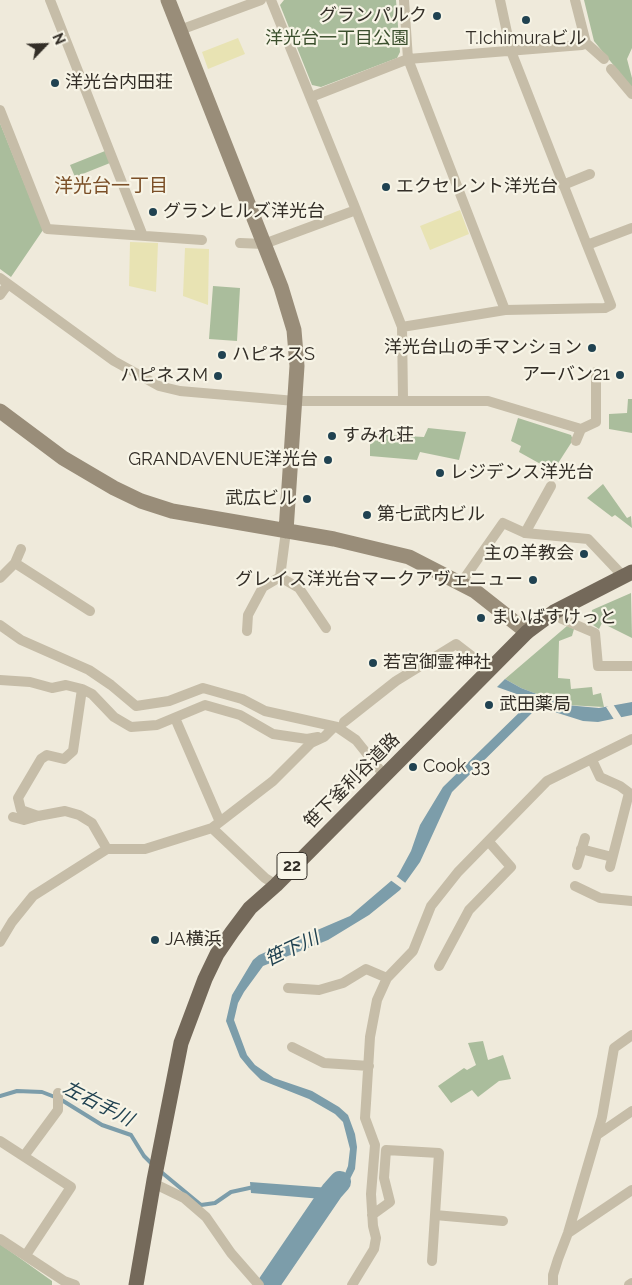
<!DOCTYPE html>
<html>
<head>
<meta charset="utf-8">
<style>
	body { margin:0 }
	#map { position:relative; width:632px; height:1285px; overflow:hidden; background:#efeadb; font-family:Raleway,sans-serif }
	canvas { display:block }
	.north { position:absolute; left:20px; top:20px; width:50px; height:50px; -webkit-text-stroke:4px #f7f4e6; paint-order:stroke; rotate:66deg; font-size:14px; font-weight:700; line-height:20px; text-align:center; color:#332e27 }
	.north::after { content:''; display:block; margin:auto; width:18px; height:22px; background:#332e27; clip-path:polygon(50% 0,100% 100%,50% 72%,0 100%) }
</style>
</head>
<body>
<div id="map">
<canvas width="632" height="1285"></canvas>
<div class="north">N</div>
</div>
<script>
const context = document.querySelector('canvas').getContext('2d');
context.lineJoin = 'round';
function fillPath(path, color) { context.fillStyle = color; context.fill(path, 'evenodd'); }
const shape = rows => new Path2D(rows.map(r => 'M' + r).join(''));
function strokePath(path, color, width, dash) { context.strokeStyle = color; context.lineWidth = width; context.lineCap = dash ? 'butt' : 'round'; context.setLineDash(dash || []); context.stroke(path); }
function label(font, color, halo, rows, align = 'center') {
  context.font = font + ' Raleway,"Noto Sans JP",sans-serif'; context.lineWidth = 4.5; context.setLineDash([]); context.textBaseline = 'middle'; context.strokeStyle = halo; context.fillStyle = color; for (const [text, x, y, turn = 0] of rows) {
    context.save(); context.translate(x, y); context.rotate((+turn || 0) * Math.PI / 180); context.textAlign = isNaN(turn) ? turn : align; if (halo) context.strokeText(text, 0, 0); context.fillText(text, 0, 0); context.restore();
  }
}
const green = shape([
	[284,0,396,0,400,52,397,58,321,87,312,85,280,5],
	[584,0,632,0,632,48,627,59,632,78,632,88,594,41],
	[0,123,43,230,11,277,0,269],
	[105,151,110,163,75,177,70,165],
	[213,286,240,288,237,341,209,339],
	[628,399,632,399,632,433,609,429,609,414,627,413],
	[518,418,571,435,573,440,553,471,519,452,521,446,511,441],
	[428,428,466,432,459,460,420,452,417,460,370,456,370,434,424,437],
	[603,484,627,518,631,516,632,528,615,515,612,517,587,498],
	[631,593,632,638,602,623,599,629,590,623,592,610],
	[567,626,574,629,572,636,559,641,558,678,570,679,571,689,592,687,593,695,601,693,604,707,566,705,521,688,505,679],
	[483,1041,488,1060,503,1055,511,1079,499,1081,478,1097,472,1090,451,1103,438,1086,464,1068,467,1070,476,1065,468,1043],
	[0,1244,52,1281,52,1285,0,1285]
]);
const sand = shape([
	[238,38,245,54,208,69,202,52],
	[460,210,469,234,430,250,420,226],
	[130,242,158,243,156,292,129,286],
	[185,248,209,249,208,305,183,296]
]);
const water = shape([
	[505,679,521,688,566,705,599,708,632,702,632,715,598,722,583,721,542,708,536,709,452,792,420,862,400,890,369,915,328,940,263,966,244,992,238,1003,234,1020,247,1055,255,1065,274,1078,312,1091,339,1107,348,1115,355,1134,357,1147,355,1169,350,1179,327,1208,319,1205,322,1199,251,1193,250,1182,330,1188,344,1176,348,1166,350,1149,343,1122,335,1114,309,1099,261,1080,249,1068,240,1057,226,1021,232,995,253,960,259,955,350,916,398,875,411,851,420,825,443,787,530,702,528,698,497,687]
]);
const pier = shape([
	[613,704,623,720,615,721,606,707],
	[395,875,408,885,404,890,389,879]
]);
const stream = shape([
	[0,1096,17,1091,42,1092,60,1099,102,1125,131,1135,144,1156,153,1165],
	[160,1171,201,1205,215,1203,231,1192,254,1187]
]);
const river = shape([
	[268,1285,332,1191,340,1182]
]);
const street = shape([
	[50,0,143,236],
	[500,0,511,51,587,245],
	[575,0,586,43,604,59],
	[180,30,261,0],
	[611,69,632,94],
	[311,97,408,59,404,0],
	[0,110,47,229,202,240],
	[563,185,590,174],
	[356,210,402,327,403,399],
	[240,243,264,244,356,210,271,0],
	[0,278,114,361,159,386,180,391,295,401,488,401,581,429,596,422,596,372],
	[0,295,8,284],
	[505,310,408,59,582,45,586,43],
	[402,327,505,310,605,308,611,305,587,245,632,228],
	[576,441,581,429],
	[525,533,551,486],
	[15,563,90,611],
	[280,577,299,588,326,628],
	[0,578,15,563,21,549],
	[461,583,503,523,525,533,588,539,623,576],
	[554,612,562,619,595,633,598,666,632,666],
	[0,625,21,640,89,670,111,685,136,706,169,701,203,688,242,699,265,711,337,727,356,740,384,775],
	[247,631,248,615,263,587,280,577,286,531],
	[0,680,30,682,52,688,66,685,82,689,92,694,114,717,131,727,157,725,205,705,240,715,273,734,307,739,318,737],
	[82,689,73,751,64,759,47,755,41,759,18,798,21,810,38,816,65,811,79,815,92,823,107,849],
	[175,718,220,822],
	[344,722,396,681,456,644,491,671],
	[592,760,600,777,620,786,632,795],
	[13,817,24,820,38,816],
	[212,828,265,878,276,885],
	[581,849,612,857],
	[577,865,585,838],
	[610,867,629,793],
	[575,886,600,898,632,901],
	[0,942,12,922,33,896,107,849,145,849,212,828,273,781,311,743,324,737,334,727],
	[439,966,469,910,511,867,489,842],
	[288,988,319,990,343,983,366,969,387,978],
	[292,1047,324,1063,369,1066],
	[597,1135,632,1111],
	[0,1141,71,1187,26,1255],
	[24,1156,58,1110,58,1093],
	[153,1183,184,1198,206,1217,231,1253,259,1285],
	[372,1215,390,1202,384,1178,386,1150,439,1153,432,1261],
	[435,1215,503,1221],
	[568,1233,632,1190],
	[0,1239,64,1281,75,1285],
	[352,1285,374,1249,376,1238,373,1226,371,1194,375,1145,365,1118,366,1103,370,1037,377,1000,387,978,413,951,431,906,458,872,547,781,632,739],
	[553,1285,553,1275,558,1259,568,1233,602,1117,614,1048,632,1035],
	[629,1285,632,1283]
]);
const secondary = shape([
	[168,0,281,287,294,330,297,366,286,531],
	[0,411,63,458,114,488,141,501,172,511,334,539,409,557,475,591,527,632]
]);
const primary = shape([
	[136,1285,154,1180,181,1043,205,979,217,954,232,932,250,908,276,885,527,632,554,612,632,572]
]);
const markers = [
	[437,16,5,"#204251"],
	[526,20,5,"#204251"],
	[55,83,5,"#204251"],
	[386,187,5,"#204251"],
	[153,212,5,"#204251"],
	[592,348,5,"#204251"],
	[222,355,5,"#204251"],
	[620,375,5,"#204251"],
	[218,376,5,"#204251"],
	[332,436,5,"#204251"],
	[328,460,5,"#204251"],
	[440,473,5,"#204251"],
	[307,499,5,"#204251"],
	[367,515,5,"#204251"],
	[584,554,5,"#204251"],
	[533,580,5,"#204251"],
	[481,618,5,"#204251"],
	[373,663,5,"#204251"],
	[489,705,5,"#204251"],
	[413,767,5,"#204251"],
	[155,940,5,"#204251"]
];
const shields = [
	[292,866,30]
];
const shieldNames = [
	["22",292,866]
];
const poiNames = [
	["グランパルク",427,16,"right"],
	["T.Ichimuraビル",526,39,"center"],
	["洋光台内田荘",65,83],
	["エクセレント洋光台",396,187],
	["グランヒルズ洋光台",163,212],
	["洋光台山の手マンション",582,348,"right"],
	["ハピネスS",232,355],
	["アーバン21",610,375,"right"],
	["ハピネスM",208,376,"right"],
	["すみれ荘",342,436],
	["GRANDAVENUE洋光台",318,460,"right"],
	["レジデンス洋光台",450,473],
	["武広ビル",297,499,"right"],
	["第七武内ビル",377,515],
	["主の羊教会",574,554,"right"],
	["グレイス洋光台マークアヴェニュー",523,580,"right"],
	["まいばすけっと",491,618],
	["若宮御霊神社",383,663],
	["武田薬局",499,705],
	["Cook 33",423,767],
	["JA横浜",165,940]
];
const parkNames = [
	["洋光台一丁目公園",337,39]
];
const streetNames = [
	["笹下釜利谷道路",352,781,-45]
];
const neighbourhoodNames = [
	["洋光台一丁目",111,186]
];
const waterNames = [
	["笹下川",292,949,-25],
	["左右手川",98,1104,27]
];
fillPath(green, '#aabd9c');
fillPath(sand, '#e8e3b3');
fillPath(water, '#7c9daa');
fillPath(pier, '#efeadb');
strokePath(stream, '#7c9daa', 4);
strokePath(river, '#7c9daa', 22);
strokePath(street, '#c6bda8', 10);
strokePath(secondary, '#998d79', 15);
strokePath(primary, '#74695a', 15);
for (const [x, y, r, color] of markers) { const dot = new Path2D(); dot.arc(x, y, r, 0, 2 * Math.PI); context.fillStyle = color; context.fill(dot); strokePath(dot, '#f7f4e6', 2); }
for (const [x, y, w] of shields) { const box = new Path2D(); box.roundRect(x - w / 2, y - 13.5, w, 27, 4); context.fillStyle = '#f7f4e6'; context.fill(box); strokePath(box, '#332e27', 1); }
label('bold 16px', '#332e27', null, shieldNames);
label('18px', '#332e27', '#f7f4e6', poiNames, 'left');
label('18px', '#3b4f2d', '#f7f4e6', parkNames);
label('18px', '#332e27', '#f7f4e6', streetNames);
label('19px', '#7b4f27', '#f7f4e6', neighbourhoodNames);
label('italic 19px', '#204251', '#f7f4e6', waterNames);
</script>
</body>
</html>
